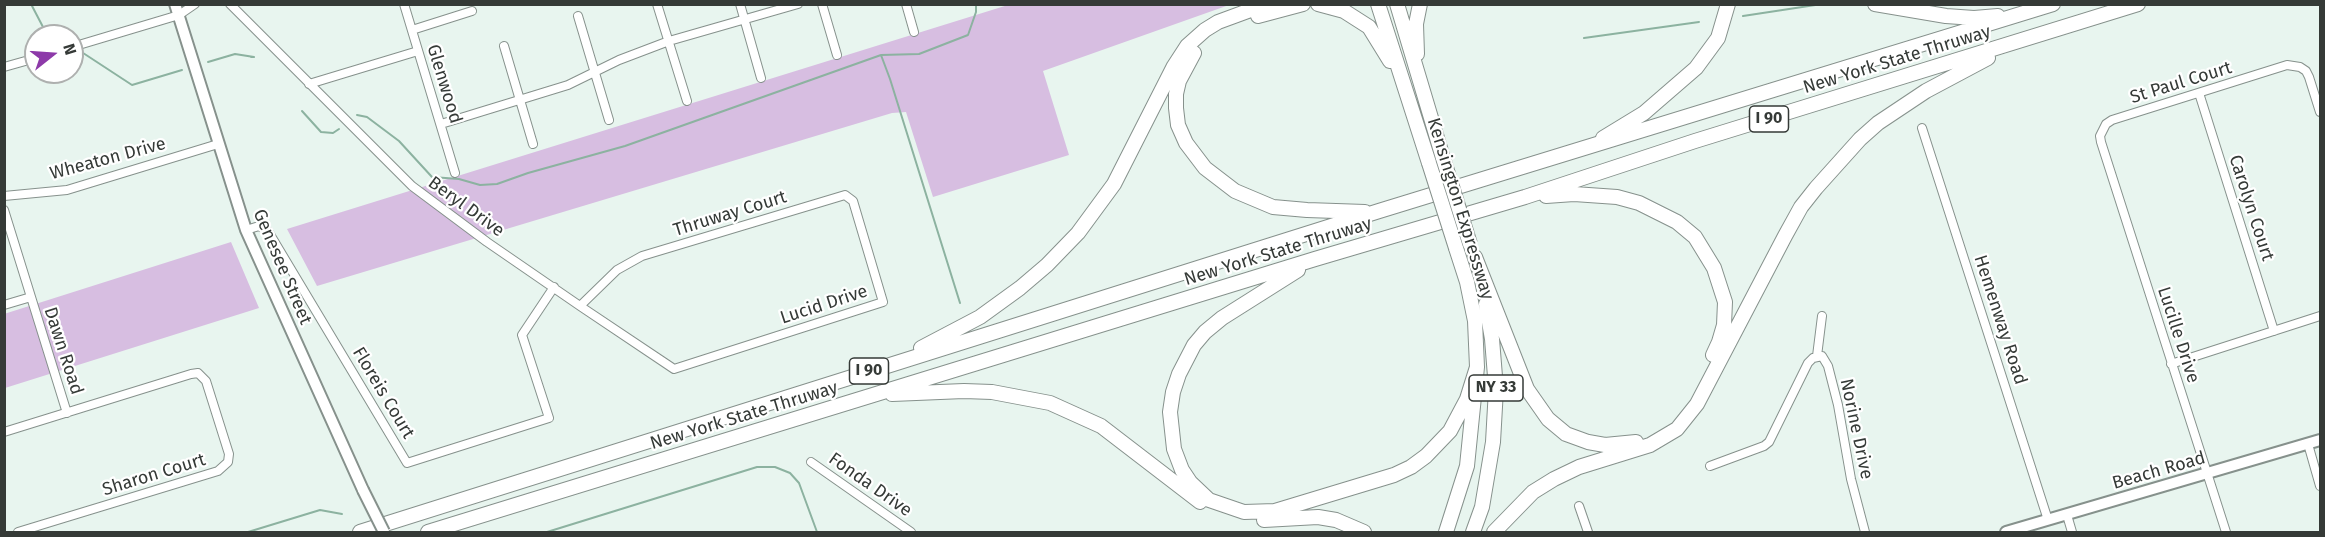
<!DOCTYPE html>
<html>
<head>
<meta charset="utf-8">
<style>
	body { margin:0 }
	#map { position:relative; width:2325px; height:537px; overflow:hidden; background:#e8f5ef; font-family:"Fira Sans",sans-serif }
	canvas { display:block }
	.frame { position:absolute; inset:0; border:6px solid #353a37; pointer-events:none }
	.north { position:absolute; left:24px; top:24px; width:60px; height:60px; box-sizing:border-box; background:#fff; border:2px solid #aeb0af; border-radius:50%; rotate:73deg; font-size:16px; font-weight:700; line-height:24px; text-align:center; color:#353a37 }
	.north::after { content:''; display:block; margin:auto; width:21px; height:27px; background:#8d3aa9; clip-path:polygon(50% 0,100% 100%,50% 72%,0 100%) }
</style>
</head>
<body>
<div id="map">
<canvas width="2325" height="537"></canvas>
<div class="frame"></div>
<div class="north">N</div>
</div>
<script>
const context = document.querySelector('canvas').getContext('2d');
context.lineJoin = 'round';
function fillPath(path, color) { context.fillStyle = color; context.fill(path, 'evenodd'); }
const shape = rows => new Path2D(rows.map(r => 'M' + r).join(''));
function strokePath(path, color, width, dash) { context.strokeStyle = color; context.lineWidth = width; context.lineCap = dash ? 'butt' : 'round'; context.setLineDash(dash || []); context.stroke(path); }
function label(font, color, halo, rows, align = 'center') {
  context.font = font + ' "Fira Sans",sans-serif'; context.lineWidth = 4.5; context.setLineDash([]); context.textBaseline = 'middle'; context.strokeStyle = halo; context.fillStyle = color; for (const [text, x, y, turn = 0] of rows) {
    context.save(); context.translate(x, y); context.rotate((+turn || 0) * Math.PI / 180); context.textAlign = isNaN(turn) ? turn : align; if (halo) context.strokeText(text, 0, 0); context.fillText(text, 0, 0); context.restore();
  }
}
const green = shape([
	[1008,5,1229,5,1043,71,1069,155,933,197,906,112,892,113,317,286,287,229],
	[231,242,259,308,5,388,4,314]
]);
const stream = shape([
	[31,4,43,27,57,36],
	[1743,16,1822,4],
	[1584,38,1699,22],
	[77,49,132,85,182,70],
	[881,55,890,79,960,303],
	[208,62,235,54,254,57,251,57],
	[302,111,321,132,333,133,339,129],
	[357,115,367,117,399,141,432,177,459,179,480,185,497,184,528,173,625,146,881,55,919,54,968,35,976,12,976,4],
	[248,532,320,510,342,514],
	[547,532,757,467,775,467,790,473,799,483,817,532]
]);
const street = shape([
	[230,4,412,186,487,242,580,306,674,369,883,302,853,201,845,195,642,256,617,270,580,306],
	[404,4,455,173],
	[657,4,687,101],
	[740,4,761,78],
	[822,4,837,55],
	[906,4,914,32],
	[578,16,609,120],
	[412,30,472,11],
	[504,46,533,144],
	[72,47,179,15,195,4],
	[4,67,36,58],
	[309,84,418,51],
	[2199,93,2274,331],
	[441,124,568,85,619,60,669,41,798,4],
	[1922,128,2048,520],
	[4,196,67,190,218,144],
	[4,210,67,413],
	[246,230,259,226,268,231,407,463,549,418,522,335,554,287],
	[4,305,31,297],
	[1817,356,1822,316],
	[2171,364,2320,316],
	[4,432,191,374,198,373,206,381,229,454,228,462,218,471,18,532],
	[2308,444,2320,486],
	[811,462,911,532],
	[1710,466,1764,446,1769,442,1808,363,1813,358,1822,356,1828,366,1838,405,1851,479,1865,532],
	[1579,506,1588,532],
	[2067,515,2072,532],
	[2226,532,2101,142,2100,136,2106,124,2112,120,2287,65,2300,67,2306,71,2309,77,2320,112]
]);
const secondary = shape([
	[175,4,246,230,363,490],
	[2006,532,2320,440]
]);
const highway = shape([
	[1318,4,1344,11,1369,27,1390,61],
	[1378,4,1429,163],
	[1397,4,1443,158],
	[1875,4,1946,16,1974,18,1998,16],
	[1258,16,1303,4],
	[1194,53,1179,81,1176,94,1176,108,1178,125,1186,143,1205,168,1235,191,1273,207,1307,210,1365,212],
	[1417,54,1416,24,1420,4],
	[1603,138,1644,113,1696,68,1718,38,1728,4],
	[1546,196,1574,194,1617,197,1639,203,1677,222,1695,237,1714,268,1725,302,1724,325,1719,342,1713,355],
	[1475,257,1527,389,1548,419,1566,434,1588,442,1605,445,1636,442],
	[1298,270,1222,318,1205,332,1194,345,1179,374,1173,392,1170,412,1174,449,1182,470,1190,482,1209,500,1244,512,1275,511,1394,475,1411,467,1426,456,1450,431,1467,399,1477,367],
	[921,348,980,317,1020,288,1047,265,1078,233,1114,184,1174,66,1187,46,1205,30,1218,22,1267,4],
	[892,394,964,391,992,392,1050,403,1101,426,1200,502],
	[1264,520,1318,517,1336,520,1364,532],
	[360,532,1379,211,2053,4],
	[428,532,1315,259,1525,197,1695,141,2138,4],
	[1446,532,1467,466,1477,367,1475,321,1467,282,1456,248],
	[1473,532,1482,507,1493,442,1496,389,1492,339,1486,304],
	[1494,532,1533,492,1554,479,1579,467,1650,445,1677,429,1697,404,1785,236,1801,207,1816,188,1860,139,1878,123,1926,91,1988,58]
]);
const secondaryBridge = shape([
	[363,490,384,532]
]);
const highwayBridge = shape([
	[1443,158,1470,244],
	[1429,163,1456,248]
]);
const shields = [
	[1769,119,39],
	[869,371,39],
	[1496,388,54]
];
const shieldNames = [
	["I 90",1769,119],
	["I 90",869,371],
	["NY 33",1496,388]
];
const streetNames = [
	["New York State Thruway",1897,60,-17],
	["St Paul Court",2181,83,-17],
	["Glenwood",444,84,73],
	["Wheaton Drive",108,159,-15],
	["Beryl Drive",466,207,36],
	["Carolyn Court",2251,208,72],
	["Kensington Expressway",1460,209,73],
	["Thruway Court",730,214,-17],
	["New York State Thruway",1278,252,-17],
	["Genesee Street",282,267,67],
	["Lucid Drive",824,305,-18],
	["Hemenway Road",2000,320,72],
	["Lucille Drive",2178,335,72],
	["Dawn Road",63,351,72],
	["Floreis Court",383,393,59],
	["New York State Thruway",744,416,-17],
	["Norine Drive",1856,429,78],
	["Beach Road",2159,471,-16],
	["Sharon Court",154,475,-17],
	["Fonda Drive",870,485,35]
];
fillPath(green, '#d7bee1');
strokePath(stream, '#8cb2a0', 2);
strokePath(street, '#86918c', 10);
strokePath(secondary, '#86918c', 14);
strokePath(highway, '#86918c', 16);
strokePath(street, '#fff', 8);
strokePath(secondary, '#fff', 10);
strokePath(highway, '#fff', 14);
strokePath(secondaryBridge, '#86918c', 14, []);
strokePath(highwayBridge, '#86918c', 16, []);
strokePath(secondaryBridge, '#fff', 10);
strokePath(highwayBridge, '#fff', 14);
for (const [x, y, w] of shields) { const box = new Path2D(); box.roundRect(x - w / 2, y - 13, w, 26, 4.5); context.fillStyle = '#fff'; context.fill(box); strokePath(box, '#353a37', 1.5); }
label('bold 16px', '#353a37', null, shieldNames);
label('18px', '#353a37', '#fff', streetNames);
</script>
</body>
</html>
